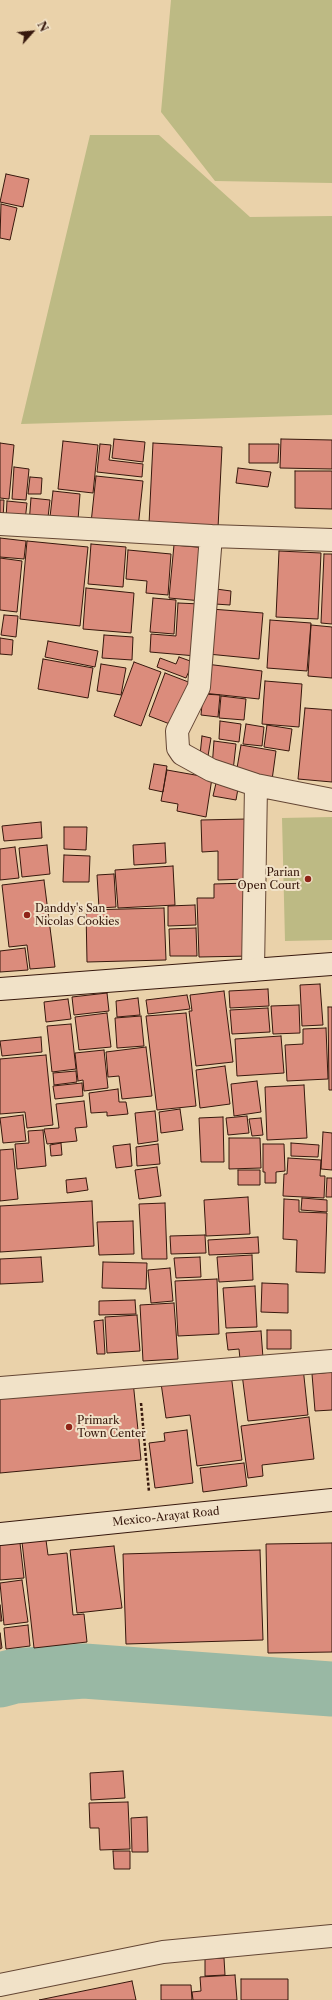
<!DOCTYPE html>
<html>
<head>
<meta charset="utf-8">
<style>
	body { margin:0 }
	#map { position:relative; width:332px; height:2000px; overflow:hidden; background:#ead2aa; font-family:"Libre Caslon Text",serif }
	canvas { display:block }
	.north { position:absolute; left:12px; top:12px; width:40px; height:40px; -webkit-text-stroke:3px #f1e2c8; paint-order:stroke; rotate:63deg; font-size:11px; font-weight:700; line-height:16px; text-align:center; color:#37180d }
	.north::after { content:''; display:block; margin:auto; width:14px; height:18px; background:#37180d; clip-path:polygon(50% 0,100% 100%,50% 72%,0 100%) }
</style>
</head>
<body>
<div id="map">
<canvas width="332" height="2000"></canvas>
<div class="north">N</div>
</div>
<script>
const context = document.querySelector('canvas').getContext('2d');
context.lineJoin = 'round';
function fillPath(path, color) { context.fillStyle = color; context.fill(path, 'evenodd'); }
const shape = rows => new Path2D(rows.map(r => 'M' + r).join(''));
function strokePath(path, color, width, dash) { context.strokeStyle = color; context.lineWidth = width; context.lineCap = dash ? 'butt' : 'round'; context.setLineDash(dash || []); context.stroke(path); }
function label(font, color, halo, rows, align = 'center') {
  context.font = font + ' "Libre Caslon Text",serif'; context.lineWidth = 4; context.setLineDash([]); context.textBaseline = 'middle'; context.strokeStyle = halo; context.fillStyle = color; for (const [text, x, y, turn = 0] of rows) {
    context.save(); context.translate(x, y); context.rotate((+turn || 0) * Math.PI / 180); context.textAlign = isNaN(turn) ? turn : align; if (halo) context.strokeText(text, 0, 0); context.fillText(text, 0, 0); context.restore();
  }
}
const green = shape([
	[171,0,332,0,332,183,215,181,161,112],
	[90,135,159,135,250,217,332,216,332,415,21,424],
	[332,817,332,940,285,941,282,818]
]);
const river = shape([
	[0,1680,15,1676,84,1671,332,1689]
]);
const building = shape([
	[6,174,29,179,23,207,0,202,6,174],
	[1,204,17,208,10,240,0,238,1,204],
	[114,439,145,442,143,462,112,458,114,439],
	[281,439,332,440,332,469,280,468,281,439],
	[63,441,98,445,93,493,58,489,63,441],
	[0,443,14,445,9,499,0,498,0,443],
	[153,443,222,447,218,528,149,524,153,443],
	[100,444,111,445,109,460,143,464,142,477,97,472,100,444],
	[249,444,279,444,278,463,249,463,249,444],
	[14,467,29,469,26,500,12,499,14,467],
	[238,468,271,472,268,487,236,483,238,468],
	[295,471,332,471,332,509,295,508,295,471],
	[96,476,143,481,138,528,91,523,96,476],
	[30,477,42,478,41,494,28,494,30,477],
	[53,491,80,494,78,520,50,517,53,491],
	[31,498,50,500,47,526,29,524,31,498],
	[0,500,4,500,3,519,0,519,0,500],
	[7,501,27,503,25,521,6,519,7,501],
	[0,538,26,541,24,559,0,557,0,538],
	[27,541,88,547,80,626,20,619,27,541],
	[91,544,126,547,123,587,88,584,91,544],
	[174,545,207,548,202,601,169,598,174,545],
	[128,550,171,554,168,595,146,593,147,581,126,579,128,550],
	[279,551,321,553,318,619,276,617,279,551],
	[324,554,332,554,332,624,321,623,324,554],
	[0,558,22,561,17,612,0,610,0,558],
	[86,588,134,593,131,633,83,629,86,588],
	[216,589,231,591,230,605,215,604,216,589],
	[153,598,176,600,174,634,150,632,153,598],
	[178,603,200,604,196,656,150,652,151,634,176,636,178,603],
	[211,609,263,613,259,659,208,654,211,609],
	[4,615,18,616,16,637,1,635,4,615],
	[270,620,311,623,307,671,267,668,270,620],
	[311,625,332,627,332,678,308,676,311,625],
	[104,635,133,637,132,660,102,658,104,635],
	[0,638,13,640,12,655,0,654,0,638],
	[48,641,98,651,95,667,45,657,48,641],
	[179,657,193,662,186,678,157,667,160,658,176,664,179,657],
	[43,659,93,668,88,698,38,689,43,659],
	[134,662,161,672,141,726,114,716,134,662],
	[101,664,126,668,121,695,97,691,101,664],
	[206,664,262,671,259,699,203,693,206,664],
	[165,673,191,683,175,726,149,716,165,673],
	[265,681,302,684,299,727,262,724,265,681],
	[203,694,220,695,218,717,201,715,203,694],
	[221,696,246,699,244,720,219,718,221,696],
	[305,708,332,710,332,782,298,779,305,708],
	[220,721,241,724,239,742,219,739,220,721],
	[246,724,264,727,262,746,243,744,246,724],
	[267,725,292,729,289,751,264,747,267,725],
	[202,736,211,738,208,756,200,755,202,736],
	[214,741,236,744,233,771,212,768,214,741],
	[241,745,276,751,272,780,236,774,241,745],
	[154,764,167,766,163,792,149,789,154,764],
	[167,770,212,778,206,817,177,811,178,804,161,801,167,770],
	[217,779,239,783,236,800,213,796,217,779],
	[247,819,247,879,218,880,218,851,202,852,201,820,247,819],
	[41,822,42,838,4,841,2,826,41,822],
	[64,827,87,827,86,850,64,849,64,827],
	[165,843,166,863,134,865,133,845,165,843],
	[47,845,50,874,22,877,19,848,47,845],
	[15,847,19,878,0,880,0,849,15,847],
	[64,855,90,856,89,882,63,882,64,855],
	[173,866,175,905,118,908,115,870,173,866],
	[114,874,116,907,99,908,97,875,114,874],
	[44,880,55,967,30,969,27,945,9,947,2,885,44,880],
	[249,883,251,956,199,957,197,898,214,898,214,884,249,883],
	[195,905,196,925,168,926,168,906,195,905],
	[164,908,166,960,87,962,86,910,164,908],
	[196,928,197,956,170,956,169,929,196,928],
	[25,948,28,970,0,972,0,951,25,948],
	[320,984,323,1025,302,1026,300,985,320,984],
	[268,989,269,1006,230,1008,229,991,268,989],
	[224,991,233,1062,196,1066,189,1011,192,1011,190,995,224,991],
	[107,993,109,1011,74,1015,72,997,107,993],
	[187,995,190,1009,148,1014,146,1000,187,995],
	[138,998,140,1015,117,1017,116,1001,138,998],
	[68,999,71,1019,46,1022,44,1002,68,999],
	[299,1005,300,1033,273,1034,271,1006,299,1005],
	[328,1007,332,1007,332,1090,329,1090,328,1007],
	[268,1008,270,1032,232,1034,230,1010,268,1008],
	[107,1013,111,1047,79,1050,75,1017,107,1013],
	[186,1013,196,1106,157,1110,146,1016,186,1013],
	[141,1016,144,1046,117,1048,115,1018,141,1016],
	[71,1024,76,1069,52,1072,47,1026,71,1024],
	[326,1028,328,1079,287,1081,285,1045,303,1044,303,1029,326,1028],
	[281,1036,284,1073,237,1076,235,1039,281,1036],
	[41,1037,42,1052,2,1056,0,1041,41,1037],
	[146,1047,152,1096,122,1099,119,1076,108,1077,106,1052,146,1047],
	[104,1050,108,1088,84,1091,83,1080,78,1081,75,1053,104,1050],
	[46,1055,53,1125,27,1128,25,1112,0,1114,0,1059,46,1055],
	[225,1066,230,1104,200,1108,196,1070,225,1066],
	[76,1071,77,1082,54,1085,53,1073,76,1071],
	[257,1081,261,1112,234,1116,231,1084,257,1081],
	[82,1083,83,1096,55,1099,53,1086,82,1083],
	[304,1085,307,1138,267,1140,265,1087,304,1085],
	[118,1089,119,1102,126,1102,128,1114,107,1116,107,1112,91,1113,89,1093,118,1089],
	[84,1101,87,1127,75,1128,77,1141,47,1144,44,1129,59,1128,56,1104,84,1101],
	[180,1109,183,1130,161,1133,159,1112,180,1109],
	[155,1111,158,1141,138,1144,135,1113,155,1111],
	[23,1115,26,1141,3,1143,0,1118,23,1115],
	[247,1116,249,1133,228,1135,226,1118,247,1116],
	[223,1117,224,1162,201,1162,199,1118,223,1117],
	[261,1118,263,1135,252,1136,249,1119,261,1118],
	[43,1130,46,1166,17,1169,15,1144,29,1143,28,1131,43,1130],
	[323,1132,332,1133,332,1170,321,1169,323,1132],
	[229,1138,260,1138,261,1168,229,1169,229,1138],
	[61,1143,62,1155,51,1156,50,1145,61,1143],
	[291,1143,319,1145,318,1157,291,1156,291,1143],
	[130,1144,132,1166,116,1168,113,1146,130,1144],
	[158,1144,160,1164,137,1166,136,1147,158,1144],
	[263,1144,284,1144,285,1171,276,1172,276,1183,265,1183,265,1172,263,1172,263,1144],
	[13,1149,18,1199,0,1201,0,1150,13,1149],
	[288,1158,321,1160,320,1176,325,1176,324,1198,283,1196,284,1174,287,1174,288,1158],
	[157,1167,161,1196,139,1199,135,1170,157,1167],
	[238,1170,260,1170,260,1185,238,1185,238,1170],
	[86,1178,88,1190,67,1193,66,1180,86,1178],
	[327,1178,332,1178,332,1197,326,1197,327,1178],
	[248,1197,250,1234,206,1236,204,1200,248,1197],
	[302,1198,327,1200,327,1212,301,1210,302,1198],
	[284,1199,299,1200,299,1212,327,1213,325,1273,296,1272,297,1240,283,1239,284,1199],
	[92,1201,94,1246,0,1252,0,1206,92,1201],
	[165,1203,167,1259,142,1259,139,1204,165,1203],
	[133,1221,134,1254,99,1255,97,1222,133,1221],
	[205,1235,206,1253,171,1254,170,1236,205,1235],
	[258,1237,259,1253,209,1255,208,1240,258,1237],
	[252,1255,253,1280,219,1282,217,1257,252,1255],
	[41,1257,43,1282,0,1284,0,1259,41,1257],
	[200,1257,201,1277,176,1278,174,1258,200,1257],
	[103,1262,147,1263,146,1289,102,1288,103,1262],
	[170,1268,173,1301,151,1303,148,1270,170,1268],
	[217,1279,219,1334,178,1336,175,1281,217,1279],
	[262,1283,288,1284,288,1313,261,1312,262,1283],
	[255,1286,257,1327,226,1328,223,1288,255,1286],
	[135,1300,136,1314,99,1315,99,1301,135,1300],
	[174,1303,178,1359,143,1361,140,1305,174,1303],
	[137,1315,140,1351,107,1353,105,1317,137,1315],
	[103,1320,105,1354,97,1354,94,1321,103,1320],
	[267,1330,291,1330,291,1349,267,1349,267,1330],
	[261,1331,263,1358,240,1359,239,1349,228,1350,226,1333,261,1331],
	[303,1367,308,1415,248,1421,242,1374,303,1367],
	[332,1372,332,1410,315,1411,312,1374,332,1372],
	[231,1374,242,1460,197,1466,190,1415,166,1418,161,1383,231,1374],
	[133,1381,141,1460,0,1473,0,1394,133,1381],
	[309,1417,314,1459,262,1465,263,1476,248,1478,241,1426,309,1417],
	[187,1430,193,1483,155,1488,149,1443,165,1441,164,1433,187,1430],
	[244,1463,247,1486,203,1492,200,1468,244,1463],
	[46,1540,48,1555,67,1553,73,1615,84,1614,87,1642,34,1648,22,1542,46,1540],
	[20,1543,24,1578,0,1580,0,1545,20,1543],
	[332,1543,332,1652,268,1653,266,1544,332,1543],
	[114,1546,122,1608,77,1613,70,1550,114,1546],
	[260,1550,263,1640,126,1644,123,1554,260,1550],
	[22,1580,28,1622,4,1625,0,1583,22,1580],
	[0,1605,2,1621,0,1621,0,1605],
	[28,1625,30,1646,6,1649,4,1628,28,1625],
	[0,1633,2,1648,0,1649,0,1633],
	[123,1771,125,1798,91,1800,90,1773,123,1771],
	[128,1802,130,1849,100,1850,99,1828,90,1828,89,1803,128,1802],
	[147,1817,148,1852,132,1852,131,1818,147,1817],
	[113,1851,130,1851,130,1869,114,1869,113,1851],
	[224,1958,225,1975,205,1976,205,1959,224,1958],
	[235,1975,237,2000,193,2000,192,1992,201,1991,200,1977,235,1975],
	[241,1979,288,1979,288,2000,241,2000,241,1979],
	[132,1981,136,2000,39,2000,132,1981],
	[161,1985,191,1985,192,2000,161,2000,161,1985]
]);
const path = shape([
	[141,1403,149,1492]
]);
const minor = shape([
	[0,524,211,536,332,540],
	[211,536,199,687,177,731,178,748,182,754,211,770,256,785,332,800],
	[253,970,256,785],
	[0,1388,332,1361],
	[0,1985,163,1952,332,1936]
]);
const secondary = shape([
	[0,989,332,964],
	[0,1534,332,1500]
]);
const markers = [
	[308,879,4,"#8f2418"],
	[27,915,4,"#8f2418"],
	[69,1427,4,"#8f2418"]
];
const poiNames = [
	["Parian",300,873,"right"],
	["Open Court",300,886,"right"],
	["Danddy's San",35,909],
	["Nicolas Cookies",35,922],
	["Primark",77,1421],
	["Town Center",77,1434]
];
const streetNames = [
	["Mexico-Arayat Road",166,1517,-6]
];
fillPath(green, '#bdba84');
strokePath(river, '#99b8a4', 55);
fillPath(building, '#db8c7c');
strokePath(building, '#37180d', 1);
strokePath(minor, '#644634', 24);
strokePath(secondary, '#37180d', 24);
strokePath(path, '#37180d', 2.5, [3, 2]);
strokePath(minor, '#f1e2c8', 22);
strokePath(secondary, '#f1e2c8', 22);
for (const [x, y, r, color] of markers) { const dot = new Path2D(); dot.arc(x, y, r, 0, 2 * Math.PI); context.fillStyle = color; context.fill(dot); strokePath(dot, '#f1e2c8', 1.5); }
label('11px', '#37180d', '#f1e2c8', poiNames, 'left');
label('11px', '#37180d', '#f1e2c8', streetNames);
</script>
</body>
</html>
